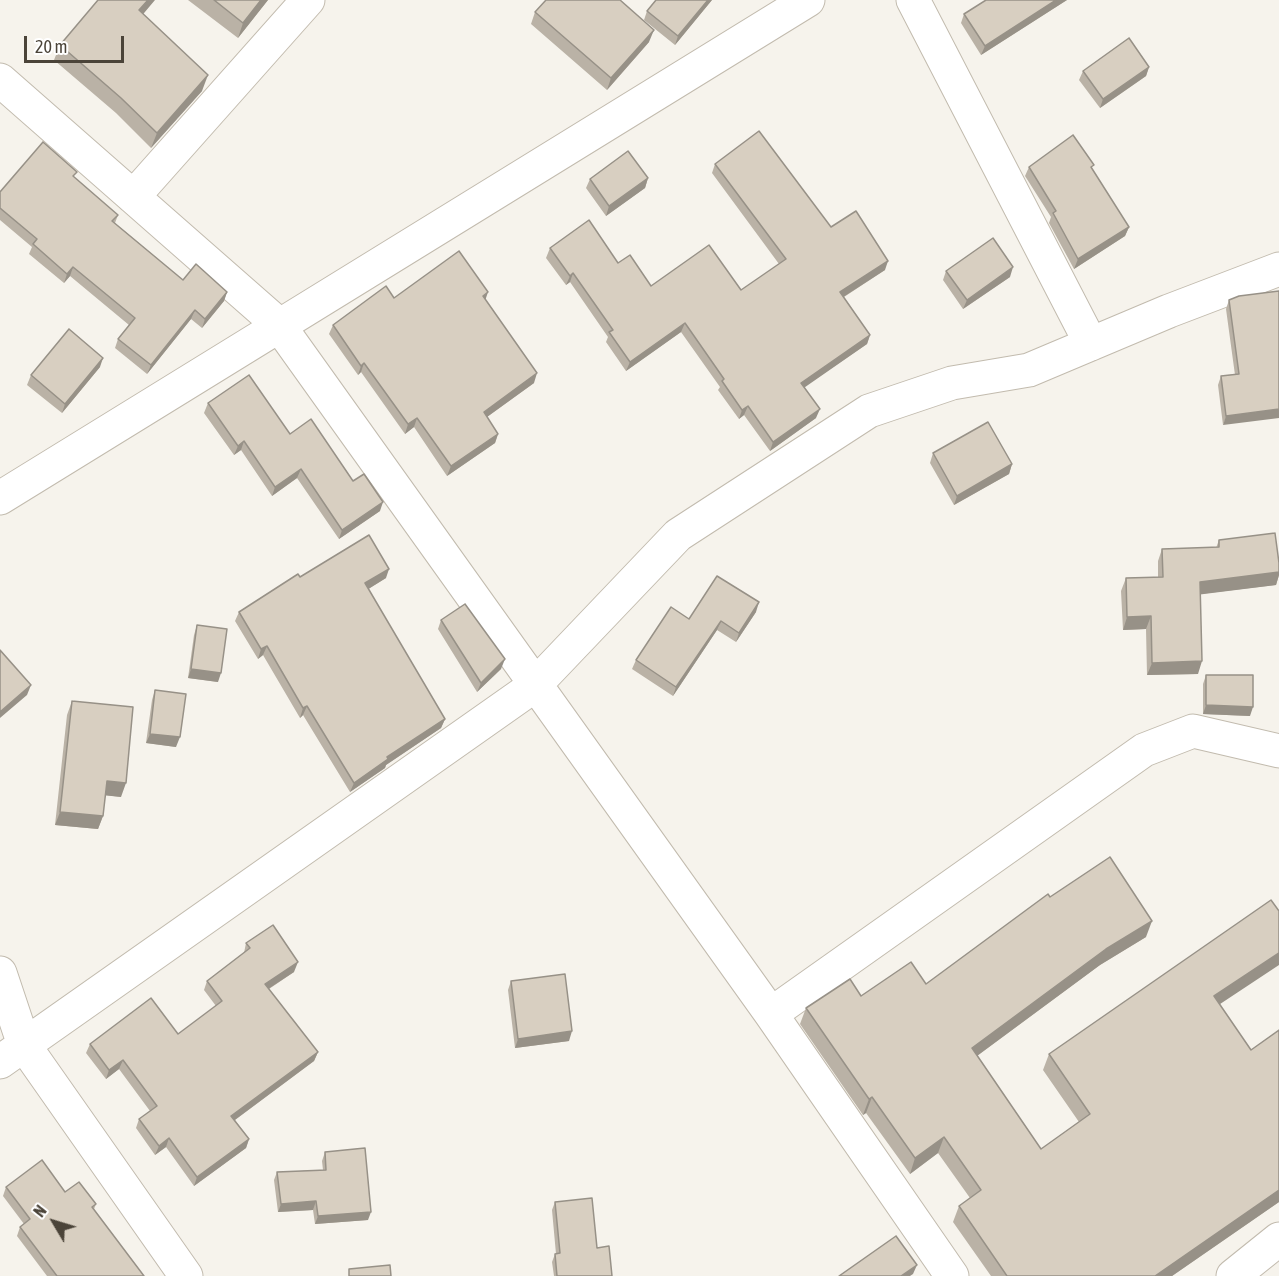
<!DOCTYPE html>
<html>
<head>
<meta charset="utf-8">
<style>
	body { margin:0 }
	#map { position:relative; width:1279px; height:1276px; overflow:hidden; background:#f6f3ec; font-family:"Asap Condensed",sans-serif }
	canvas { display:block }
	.north { position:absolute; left:24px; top:1192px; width:60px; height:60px; -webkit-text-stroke:4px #fff; paint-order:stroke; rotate:308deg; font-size:16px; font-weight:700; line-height:24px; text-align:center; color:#4b4439 }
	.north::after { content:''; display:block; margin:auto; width:21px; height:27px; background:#4b4439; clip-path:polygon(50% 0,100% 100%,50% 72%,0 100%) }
	.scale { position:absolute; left:24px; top:36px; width:100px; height:27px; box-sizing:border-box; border:3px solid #4b4439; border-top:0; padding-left:8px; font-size:18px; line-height:21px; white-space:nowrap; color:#4b4439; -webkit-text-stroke:4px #fff; paint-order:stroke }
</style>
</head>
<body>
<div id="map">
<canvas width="1279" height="1276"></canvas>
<div class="north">N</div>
<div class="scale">20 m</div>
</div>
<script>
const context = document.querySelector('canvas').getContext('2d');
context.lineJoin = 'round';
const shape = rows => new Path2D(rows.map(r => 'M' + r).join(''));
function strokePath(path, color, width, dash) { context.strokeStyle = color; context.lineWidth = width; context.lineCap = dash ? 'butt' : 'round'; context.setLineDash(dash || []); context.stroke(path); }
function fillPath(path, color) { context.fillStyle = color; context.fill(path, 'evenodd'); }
const minor = shape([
	[913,0,1091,344],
	[0,80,278,324,771,1014,952,1276],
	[133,197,308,0],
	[0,498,808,0],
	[0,973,24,1045,186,1276],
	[771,1014,1144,750,1193,731,1279,751],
	[0,1062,534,686,678,535,869,411,952,383,1029,370,1169,311,1279,269],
	[1233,1276,1279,1239]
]);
const wall = shape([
	[188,0,268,0,238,38],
	[712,0,675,45,644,20,647,11],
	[1067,0,981,55,961,23,964,14],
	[535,12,649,42,607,90,531,24],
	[143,14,202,91,151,148,116,113,54,60,60,45],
	[1149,67,1146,76,1100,108,1079,80,1083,71],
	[715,164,831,227,885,270,844,297,870,335,867,344,804,387,816,418,770,451,744,415,739,419,718,390,720,387,681,332,626,371,606,342,608,337,570,282,566,285,546,258,550,248,618,263,651,286,741,290,779,264,712,173],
	[1029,167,1092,169,1129,227,1125,236,1074,269,1049,223,1051,217,1025,176],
	[75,178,118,215,115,223,183,280,227,292,224,301,202,328,191,319,147,374,115,348,118,339,129,325,70,276,64,283,29,254,32,247,0,220,0,192],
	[648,178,645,188,606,216,586,188,590,179],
	[946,271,1010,277,963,309,943,280],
	[1279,291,1223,425,1218,385,1221,376,1235,375,1226,309,1229,300],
	[394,298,485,301,534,383,487,417,498,434,495,443,447,476,414,427,405,434,361,372,358,375,329,334,333,325],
	[100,367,62,413,27,385,31,375],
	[208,403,290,434,353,481,380,511,339,539,297,478,272,496,241,450,234,455,204,413],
	[933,453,1012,464,1009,474,954,505,930,463],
	[1219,540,1279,563,1279,575,1276,585,1200,594,1198,674,1147,675,1146,629,1123,630,1121,591,1126,578,1158,577,1158,561,1162,549,1216,548],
	[300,577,386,578,368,589,445,719,441,728,386,765,385,768,350,792,303,715,300,718,263,655,258,659,235,621,239,612],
	[756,612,736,642,717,630,673,696,632,669,636,660,689,619],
	[441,620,501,669,477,692,438,629],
	[197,625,218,682,188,678,194,635],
	[1206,675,1250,716,1203,714,1203,684],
	[155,690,176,747,146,743,152,700],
	[72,701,121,797,105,795,103,816,98,829,55,825,67,715],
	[1050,897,1146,937,1100,965,977,1056,1041,1149,1079,1122,1043,1070,1049,1054,1220,1005,1251,1050,1279,1030,1279,1202,1172,1276,991,1276,953,1222,959,1206,970,1198,938,1153,910,1174,866,1113,863,1115,800,1024,806,1008,926,984],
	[246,943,294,972,269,989,318,1052,314,1061,235,1120,249,1139,246,1148,194,1186,166,1147,155,1155,136,1128,139,1119,150,1111,119,1069,106,1079,86,1053,90,1044,178,1034,216,1006,204,990,207,981,244,953],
	[511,981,569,1041,515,1048,508,990],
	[325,1152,368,1220,315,1224,313,1210,278,1212,274,1180,277,1172,323,1170,322,1161],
	[6,1187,65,1192,96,1204,94,1209,144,1276,47,1276,17,1236,20,1227,24,1224,3,1196],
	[555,1202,597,1248,612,1276,554,1276,552,1262,555,1254,556,1254,552,1210]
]);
const shadedWall = shape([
	[148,0,155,0,134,25,139,10],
	[261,0,268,0,238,38,243,23],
	[708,0,712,0,675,45,678,36],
	[1056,0,1067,0,981,55,985,46],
	[654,30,649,42,607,90,611,78],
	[1149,67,1146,76,1100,108,1103,99],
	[208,75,202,91,151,148,157,133],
	[648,178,645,188,606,216,609,206],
	[1129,227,1125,236,1074,269,1078,259],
	[888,261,885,270,837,301,840,292],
	[73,267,70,276,64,283,67,274],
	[1013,267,1010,277,963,309,967,300],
	[573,273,570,282,566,285,570,276],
	[227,292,224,301,202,328,205,319],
	[488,292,485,301,483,296],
	[195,310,191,319,147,374,151,365],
	[685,323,681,332,626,371,630,362],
	[870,335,867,344,798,392,801,383],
	[103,358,100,367,62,413,65,404],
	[364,363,361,372,358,375,361,366],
	[537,373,534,383,480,422,484,412],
	[748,406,744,415,739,419,742,410],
	[820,409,816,418,770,451,773,442],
	[1279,409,1279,418,1223,425,1226,416],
	[417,418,414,427,405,434,408,424],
	[498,434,495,443,447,476,451,466],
	[244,441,241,450,234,455,238,446],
	[1012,464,1009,474,954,505,957,496],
	[301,469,297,478,272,496,275,487],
	[383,502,380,511,339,539,342,530],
	[389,569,386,578,362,593,365,583],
	[1279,572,1279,575,1276,585,1196,595,1200,582],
	[759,602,756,612,736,642,739,633],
	[1151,616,1146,629,1123,630,1127,617],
	[721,621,717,630,673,696,676,687],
	[267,646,263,655,258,659,261,649],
	[505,659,501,669,477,692,481,683],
	[1202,661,1198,674,1147,675,1152,663],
	[191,669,221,673,218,682,188,678],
	[31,685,27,695,0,718,0,712],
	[1206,705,1253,707,1250,716,1203,714],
	[307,706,303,715,300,718,303,708],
	[445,719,441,728,386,765,385,768,350,792,354,783,387,757],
	[150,734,180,737,176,747,146,743],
	[107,781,126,783,121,797,102,795],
	[60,812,103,816,98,829,55,825],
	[1152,921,1146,937,1100,965,966,1064,972,1048,1106,949],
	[1279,953,1279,965,1208,1012,1214,996],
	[298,962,294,972,262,993,265,984],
	[572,1031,569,1041,515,1048,518,1039],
	[318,1052,314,1061,228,1125,231,1116],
	[123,1060,119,1069,106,1079,109,1070],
	[872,1097,866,1113,863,1115,869,1099],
	[944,1137,938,1153,910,1174,915,1158],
	[169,1138,166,1147,155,1155,159,1146],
	[249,1139,246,1148,194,1186,197,1177],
	[1279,1190,1279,1202,1172,1276,1155,1276],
	[316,1201,313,1210,278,1212,281,1204],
	[371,1212,368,1220,315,1224,318,1216],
	[917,1265,913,1274,910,1276,901,1276]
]);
const building = shape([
	[98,0,148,0,139,10,208,75,157,133,121,98,60,45,98,0],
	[214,0,261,0,243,23,214,0],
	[546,0,620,0,654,30,611,78,535,12,546,0],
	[656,0,708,0,678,36,647,11,656,0],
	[986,0,1056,0,985,46,964,14,986,0],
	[1129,38,1149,67,1103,99,1083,71,1129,38],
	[759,131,831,227,856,211,888,261,840,292,870,335,801,383,820,409,773,442,748,406,742,410,722,381,724,379,685,323,630,362,609,332,613,330,573,273,570,276,550,248,589,220,618,263,630,255,651,286,709,245,741,290,786,259,715,164,759,131],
	[1073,135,1094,165,1091,167,1129,227,1078,259,1053,213,1056,211,1029,167,1073,135],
	[43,142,77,172,73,176,118,215,112,221,183,280,196,264,227,292,205,319,195,310,151,365,118,339,135,318,73,267,67,274,33,244,37,239,0,208,0,192,43,142],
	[628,151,648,178,609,206,590,179,628,151],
	[993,238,1013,267,967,300,946,271,993,238],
	[459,251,488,292,483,296,537,373,484,412,498,434,451,466,417,418,408,424,364,363,361,366,333,325,386,286,394,298,459,251],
	[1279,291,1279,409,1226,416,1221,376,1239,374,1229,300,1239,296,1279,291],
	[69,329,103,358,65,404,31,375,69,329],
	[249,375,290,434,311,419,353,481,364,474,383,502,342,530,301,469,275,487,244,441,238,446,208,403,249,375],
	[988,422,1012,464,957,496,933,453,988,422],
	[1275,533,1279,563,1279,572,1200,582,1202,661,1152,663,1151,616,1127,617,1126,578,1163,577,1162,549,1219,547,1219,540,1275,533],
	[369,535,389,569,365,583,445,719,387,757,388,759,354,783,307,706,303,708,267,646,261,649,239,612,298,574,300,577,369,535],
	[717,576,759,602,739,633,721,621,676,687,636,660,671,607,689,619,717,576],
	[465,604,505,659,481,683,441,620,465,604],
	[197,625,227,629,221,673,191,669,197,625],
	[0,650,31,685,0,712,0,650],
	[1206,675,1253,675,1253,707,1206,705,1206,675],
	[155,690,186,694,180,737,150,734,155,690],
	[72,701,133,707,126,783,107,781,103,816,60,812,72,701],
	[1110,857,1152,921,1106,949,972,1048,1041,1149,1090,1114,1049,1054,1271,900,1279,911,1279,953,1214,996,1251,1050,1279,1030,1279,1190,1155,1276,1007,1276,959,1206,981,1190,944,1137,915,1158,872,1097,869,1099,806,1008,850,979,861,996,911,962,926,984,1048,894,1050,897,1110,857],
	[273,925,298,962,265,984,318,1052,231,1116,249,1139,197,1177,169,1138,159,1146,139,1119,157,1106,123,1060,109,1070,90,1044,151,998,178,1034,222,1001,207,981,250,948,246,943,273,925],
	[565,974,572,1031,518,1039,511,981,565,974],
	[365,1148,371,1212,318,1216,316,1201,281,1204,277,1172,326,1170,325,1152,365,1148],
	[42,1160,65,1192,79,1182,96,1204,92,1207,144,1276,57,1276,20,1227,30,1219,6,1187,42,1160],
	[592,1198,597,1248,609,1246,612,1276,557,1276,555,1254,560,1253,555,1202,592,1198],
	[896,1236,917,1265,901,1276,839,1276,896,1236],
	[390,1265,391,1276,349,1276,349,1269,390,1265]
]);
strokePath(minor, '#c2bbae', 35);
strokePath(minor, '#fff', 33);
fillPath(wall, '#bab2a6');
fillPath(shadedWall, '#979187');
fillPath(building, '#d8cfc1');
strokePath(building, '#979187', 1.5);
</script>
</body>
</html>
